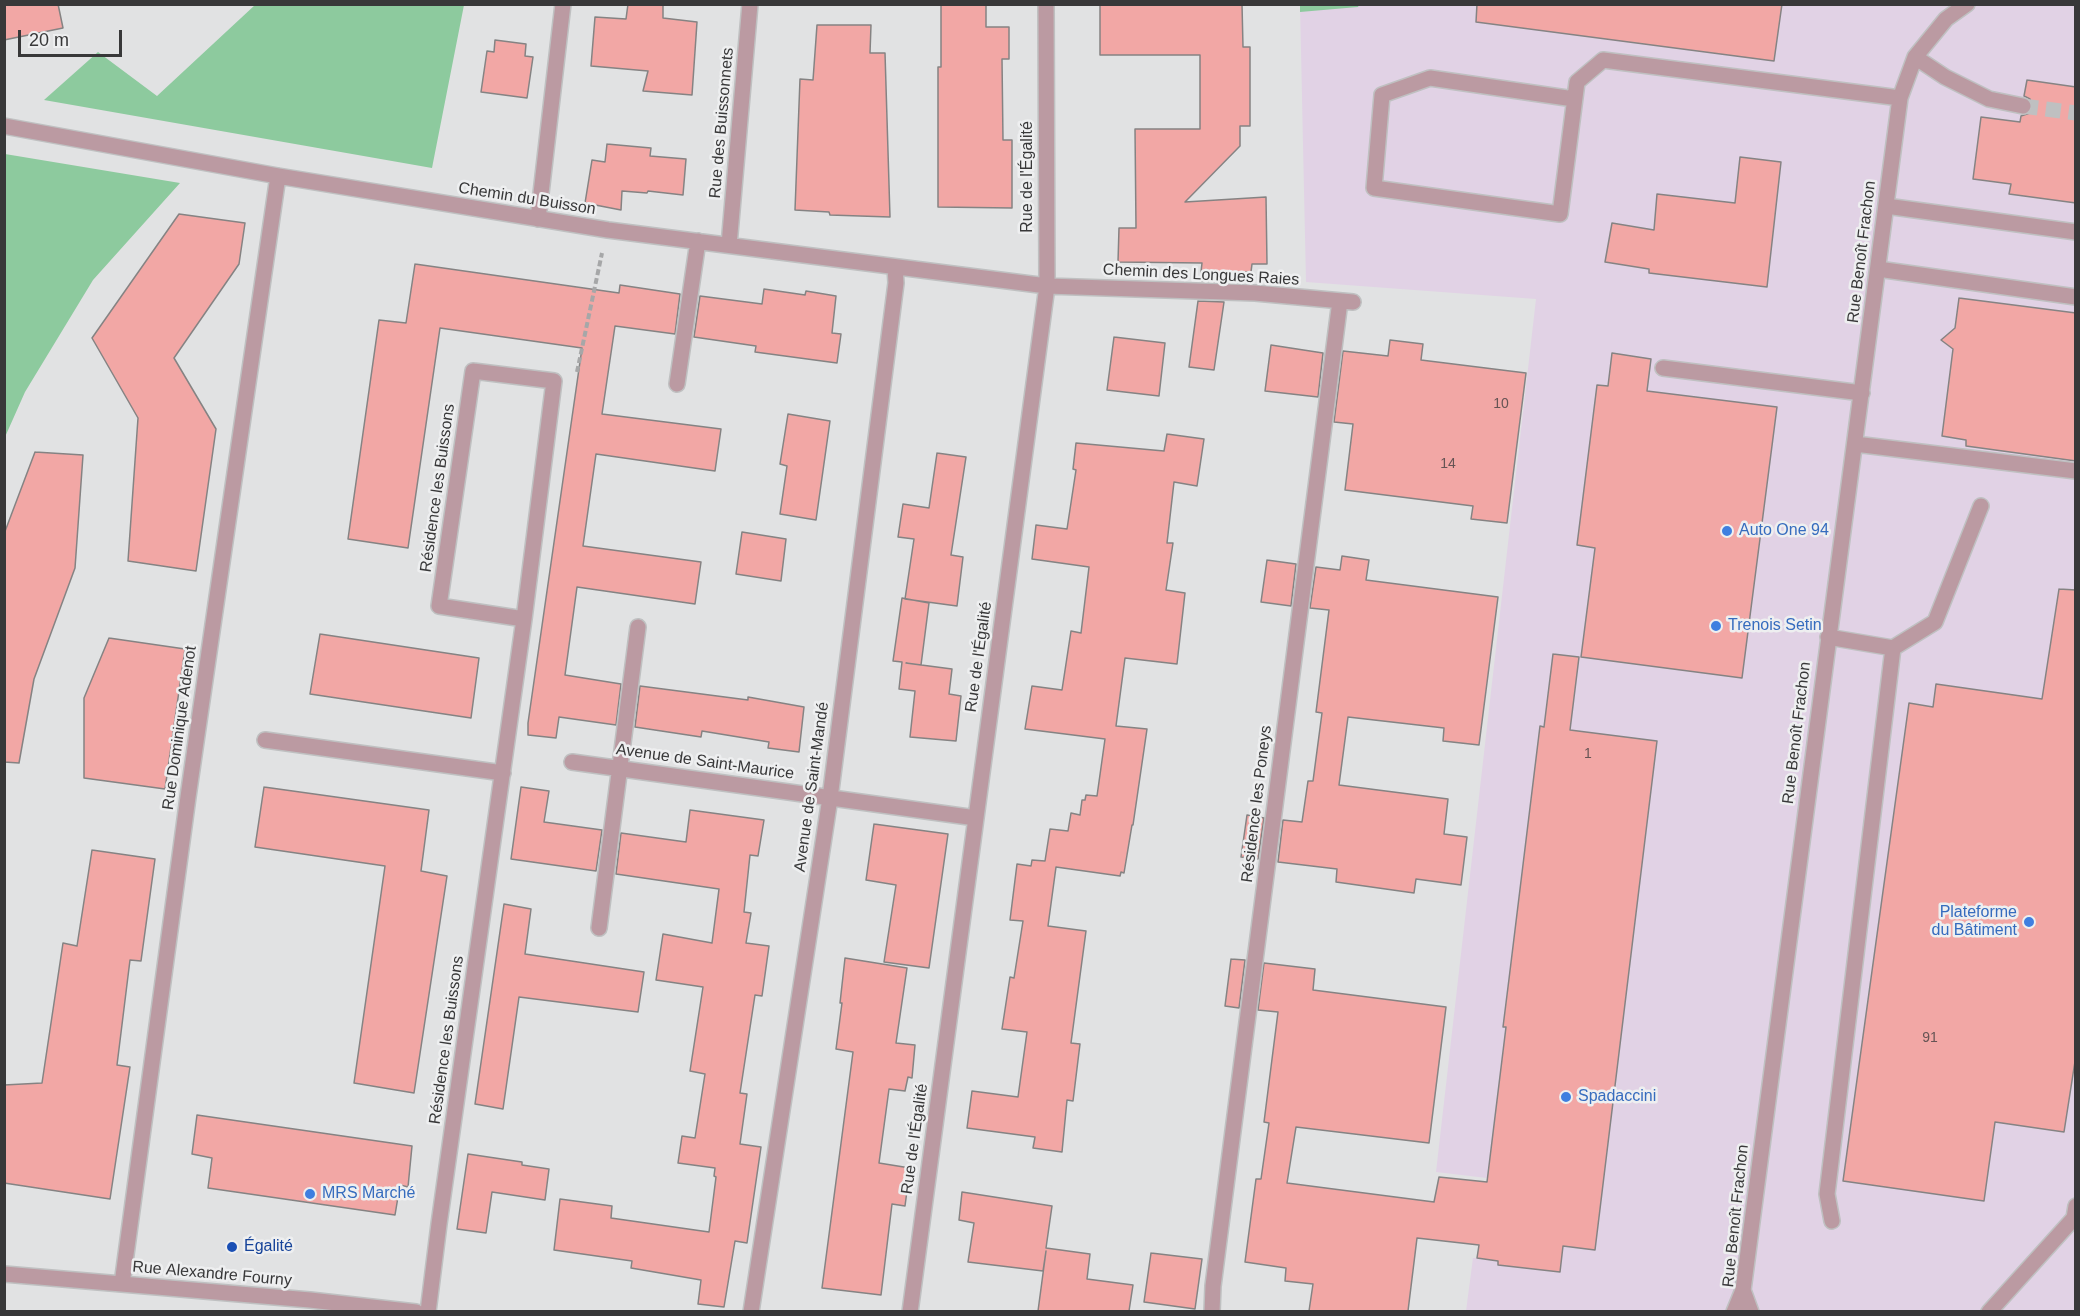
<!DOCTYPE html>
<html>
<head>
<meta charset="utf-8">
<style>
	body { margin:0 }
	#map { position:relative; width:2080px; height:1316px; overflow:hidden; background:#e1e2e3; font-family:Helvetica,sans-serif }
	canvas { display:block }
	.frame { position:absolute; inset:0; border:6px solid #383839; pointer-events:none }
	.scale { position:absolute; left:18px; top:30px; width:104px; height:27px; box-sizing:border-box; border:3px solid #383839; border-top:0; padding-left:8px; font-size:18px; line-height:21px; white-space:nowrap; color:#383839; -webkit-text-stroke:4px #eeeff0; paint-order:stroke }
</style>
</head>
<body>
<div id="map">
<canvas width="2080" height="1316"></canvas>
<div class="frame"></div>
<div class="scale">20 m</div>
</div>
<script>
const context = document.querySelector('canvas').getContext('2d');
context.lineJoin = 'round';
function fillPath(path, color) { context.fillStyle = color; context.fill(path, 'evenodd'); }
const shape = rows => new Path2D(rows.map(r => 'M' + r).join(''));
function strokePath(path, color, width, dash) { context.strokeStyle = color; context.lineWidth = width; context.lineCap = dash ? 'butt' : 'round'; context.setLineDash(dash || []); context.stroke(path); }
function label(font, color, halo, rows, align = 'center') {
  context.font = font + ' Helvetica,sans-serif'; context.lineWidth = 5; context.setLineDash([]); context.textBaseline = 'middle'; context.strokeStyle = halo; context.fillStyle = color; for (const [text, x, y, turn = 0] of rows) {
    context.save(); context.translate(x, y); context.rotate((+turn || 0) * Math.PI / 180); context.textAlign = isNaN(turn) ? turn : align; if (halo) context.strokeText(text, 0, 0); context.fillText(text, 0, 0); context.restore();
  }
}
const industrial = shape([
	[1300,5,2075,5,2075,1311,1466,1311,1473,1258,1477,1258,1487,1178,1436,1172,1536,299,1306,282]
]);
const green = shape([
	[255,5,464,5,432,168,44,100,98,52,157,96],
	[1300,5,1300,4,1359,5,1358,7,1300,12],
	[5,154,180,183,93,280,25,392,5,437]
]);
const building = shape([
	[4,4,58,4,63,28,4,40,4,4],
	[628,4,663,4,663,18,697,22,692,95,643,91,648,71,591,66,595,17,626,19,628,4],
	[941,4,986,4,986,27,1009,27,1009,59,1002,59,1003,140,1012,140,1012,208,938,207,938,67,941,67,941,4],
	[1100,4,1242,4,1243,47,1250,47,1250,126,1240,126,1240,146,1185,202,1266,197,1267,264,1252,264,1251,272,1228,272,1227,282,1200,281,1202,263,1118,262,1119,228,1136,228,1135,129,1200,129,1200,55,1100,55,1100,4],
	[1477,4,1782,4,1774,61,1476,22,1477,4],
	[817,25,871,25,870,53,885,53,890,217,830,215,829,212,795,210,800,79,813,80,817,25],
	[495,40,526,44,525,56,533,57,527,98,481,92,487,51,494,52,495,40],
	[2027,80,2076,87,2076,203,2009,194,2011,184,1973,179,1981,117,2020,122,2021,116,2030,113,2033,107,2030,99,2024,96,2027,80],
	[607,144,651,148,650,156,686,159,683,195,648,191,647,193,622,191,621,210,585,203,592,160,605,162,607,144],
	[1740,157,1781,162,1767,287,1649,273,1649,269,1605,262,1612,223,1654,230,1657,194,1735,203,1740,157],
	[179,214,245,223,239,264,174,358,216,429,196,571,128,561,138,418,92,338,179,214],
	[415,264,619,293,620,285,680,294,675,334,615,326,602,414,721,429,715,471,596,454,583,546,701,562,695,604,577,587,565,675,621,684,616,725,559,717,556,738,528,735,528,723,582,348,440,328,408,548,348,539,379,320,406,323,415,264],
	[764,289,805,295,806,291,836,296,832,333,841,334,837,363,755,352,756,346,694,337,700,296,762,304,764,289],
	[1959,298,2076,313,2076,461,1966,446,1966,440,1942,436,1953,349,1941,340,1955,328,1959,298],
	[1198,301,1224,302,1214,370,1189,367,1198,301],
	[1114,337,1165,343,1159,396,1107,390,1114,337],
	[1390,340,1423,344,1421,360,1526,373,1507,523,1471,519,1473,506,1345,490,1353,424,1334,422,1343,351,1388,356,1390,340],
	[1271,345,1323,353,1318,397,1265,391,1271,345],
	[1612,353,1651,359,1647,391,1777,407,1742,678,1581,657,1595,548,1577,545,1597,385,1608,386,1612,353],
	[788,414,830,421,816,520,780,514,787,466,780,464,788,414],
	[1167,434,1204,439,1197,486,1174,482,1167,543,1173,543,1166,590,1185,593,1177,664,1125,658,1116,726,1147,729,1133,825,1132,825,1124,873,1121,872,1120,876,1056,867,1048,926,1086,931,1071,1043,1080,1044,1073,1101,1067,1100,1062,1152,1033,1148,1035,1137,967,1128,972,1091,1018,1097,1027,1032,1002,1029,1010,977,1014,978,1023,921,1010,920,1017,864,1031,866,1032,860,1045,861,1050,829,1068,831,1071,813,1080,815,1082,800,1085,800,1086,795,1097,796,1105,739,1025,729,1032,686,1062,690,1071,631,1081,633,1089,567,1032,559,1036,525,1067,529,1076,470,1073,469,1076,443,1164,451,1167,434],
	[35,452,83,455,75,568,34,679,19,763,4,762,4,534,35,452],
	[937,453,966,457,951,555,963,557,957,606,905,599,914,539,898,537,903,504,929,508,937,453],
	[742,532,786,539,781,581,736,574,742,532],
	[1342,556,1369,560,1366,580,1498,597,1479,745,1443,741,1444,728,1348,717,1339,785,1448,799,1444,834,1467,837,1461,885,1416,879,1414,893,1336,882,1337,869,1278,862,1283,820,1302,822,1308,781,1313,781,1322,713,1316,712,1329,610,1310,608,1316,567,1340,570,1342,556],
	[1267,560,1296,564,1291,606,1261,602,1267,560],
	[2059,589,2076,590,2076,1055,2064,1132,1995,1122,1984,1201,1843,1181,1909,703,1933,707,1936,684,2042,699,2059,589],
	[902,598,929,603,921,665,906,663,952,669,949,694,961,696,956,741,910,737,915,691,899,689,902,662,893,661,902,598],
	[320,634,479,658,471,718,310,694,320,634],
	[109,638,185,649,165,789,84,778,84,698,109,638],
	[1553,654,1579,657,1570,730,1657,741,1595,1250,1563,1246,1560,1272,1498,1265,1498,1261,1477,1258,1479,1245,1417,1238,1408,1311,1309,1311,1313,1284,1285,1281,1286,1268,1245,1262,1256,1179,1261,1179,1269,1123,1264,1122,1278,1012,1258,1010,1264,963,1315,969,1313,990,1446,1007,1429,1143,1296,1127,1287,1183,1434,1202,1439,1177,1487,1182,1506,1027,1503,1027,1509,979,1540,726,1544,727,1553,654],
	[640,686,748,700,748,697,804,707,799,752,768,748,769,742,702,731,701,737,635,727,640,686],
	[264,787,429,810,421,871,447,876,414,1093,354,1083,385,866,255,847,264,787],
	[521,787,549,791,544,822,602,830,596,871,511,859,521,787],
	[690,810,764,820,758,856,750,855,744,912,751,913,746,943,769,946,762,996,755,995,740,1093,747,1094,740,1144,761,1147,747,1243,735,1241,724,1307,698,1304,701,1280,631,1268,632,1261,554,1250,560,1199,612,1206,611,1218,709,1232,716,1177,714,1176,715,1168,678,1163,682,1136,695,1138,705,1074,690,1071,703,987,656,980,663,934,712,943,719,889,616,874,621,833,686,842,690,810],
	[1247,815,1264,818,1258,859,1241,857,1247,815],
	[874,824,948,834,929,968,884,962,896,885,866,880,874,824],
	[92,850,155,859,141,961,130,960,117,1065,130,1067,110,1199,4,1183,4,1085,42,1083,63,943,77,946,92,850],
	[504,904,531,909,525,954,644,972,638,1012,519,997,503,1109,475,1104,504,904],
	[845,958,907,968,896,1043,915,1045,912,1078,908,1077,905,1091,889,1089,879,1163,910,1168,905,1206,892,1204,881,1295,822,1288,853,1052,836,1049,842,1003,840,1003,845,958],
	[1231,959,1245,960,1239,1008,1225,1006,1231,959],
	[197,1115,412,1146,408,1187,400,1185,395,1215,208,1188,212,1158,192,1154,197,1115],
	[468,1154,522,1162,522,1165,549,1169,545,1200,492,1192,486,1233,457,1229,468,1154],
	[962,1192,1052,1206,1046,1248,1090,1254,1087,1279,1133,1285,1129,1311,1038,1311,1046,1251,1043,1271,968,1262,974,1223,959,1220,962,1192],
	[1151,1253,1202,1259,1195,1309,1144,1302,1151,1253]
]);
const minorTunnel = shape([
	[2023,106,2076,113]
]);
const path = shape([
	[577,372,602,253]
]);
const minor = shape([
	[1915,57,1945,77,1989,99,2023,106],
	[1574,99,1430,78,1382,95,1374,188,1560,214,1577,82,1603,60,1900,98],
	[4,126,278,176,608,230,1047,286,1255,293,1353,302],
	[1886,206,2076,232],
	[538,219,563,4],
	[729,245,750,4],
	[1878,269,2076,297],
	[1663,368,1862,393],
	[473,371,554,381,524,619,439,606,473,371],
	[677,384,698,241],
	[1855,444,2076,471],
	[1828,637,1893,648,1935,622,1981,506],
	[265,740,503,773],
	[572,762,976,818],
	[599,928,638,627],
	[1832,1221,1827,1194,1893,648],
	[4,1274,310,1300,416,1312],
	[122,1284,188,797,278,176],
	[428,1312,439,1224,524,619],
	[751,1312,830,798,896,283,895,267],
	[910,1312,1047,286,1046,4],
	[1212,1312,1213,1286,1340,301],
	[1734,1312,1743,1290],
	[1751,1312,1743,1290,1900,98,1915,57,1946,19,1967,4],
	[1989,1312,2074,1218,2076,1206]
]);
const markers = [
	[1727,531,6,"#3f7fe0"],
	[1716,626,6,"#3f7fe0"],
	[2029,922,6,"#3f7fe0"],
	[1566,1097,6,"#3f7fe0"],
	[310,1194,6,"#3f7fe0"],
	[232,1247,6,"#1a4fb4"]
];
const numberNames = [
	["10",1501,404],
	["14",1448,464],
	["1",1588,754],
	["91",1930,1038]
];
const streetNames = [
	["Rue des Buissonnets",722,123,-85],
	["Rue de l'Égalité",1028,177,-90],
	["Chemin du Buisson",527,199,9],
	["Rue Benoît Frachon",1862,252,-83],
	["Chemin des Longues Raies",1201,275,3],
	["Résidence les Buissons",438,488,-82],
	["Rue de l'Égalité",979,657,-82],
	["Rue Dominique Adenot",180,728,-82],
	["Rue Benoît Frachon",1797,733,-83],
	["Avenue de Saint-Maurice",705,762,8],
	["Avenue de Saint-Mandé",812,787,-82],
	["Résidence les Poneys",1257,804,-83],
	["Résidence les Buissons",447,1040,-82],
	["Rue de l'Égalité",915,1139,-82],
	["Rue Benoît Frachon",1736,1216,-84],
	["Rue Alexandre Fourny",212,1274,5]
];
const shopNames = [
	["Auto One 94",1739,531],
	["Trenois Setin",1728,626],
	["Plateforme",2017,913,"right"],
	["du Bâtiment",2017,931,"right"],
	["Spadaccini",1578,1097],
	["MRS Marché",322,1194]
];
const transitNames = [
	["Égalité",244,1247]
];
fillPath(industrial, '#e1d2e5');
fillPath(green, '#8dca9e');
fillPath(building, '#f2a7a5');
strokePath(building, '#858383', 1.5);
strokePath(minorTunnel, '#bfc0c1', 15, [15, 8]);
strokePath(minor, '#bfc0c1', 18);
strokePath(path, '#a6a7a8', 4, [6, 3]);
strokePath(minor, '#bb9aa2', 15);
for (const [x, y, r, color] of markers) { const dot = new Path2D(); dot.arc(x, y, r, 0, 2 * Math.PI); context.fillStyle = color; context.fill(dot); strokePath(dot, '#eeeff0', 2); }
label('14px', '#665454', null, numberNames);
label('16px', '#383839', '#eeeff0', streetNames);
label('16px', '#366cbe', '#eeeff0', shopNames, 'left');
label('16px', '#164399', '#eeeff0', transitNames, 'left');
</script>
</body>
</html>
